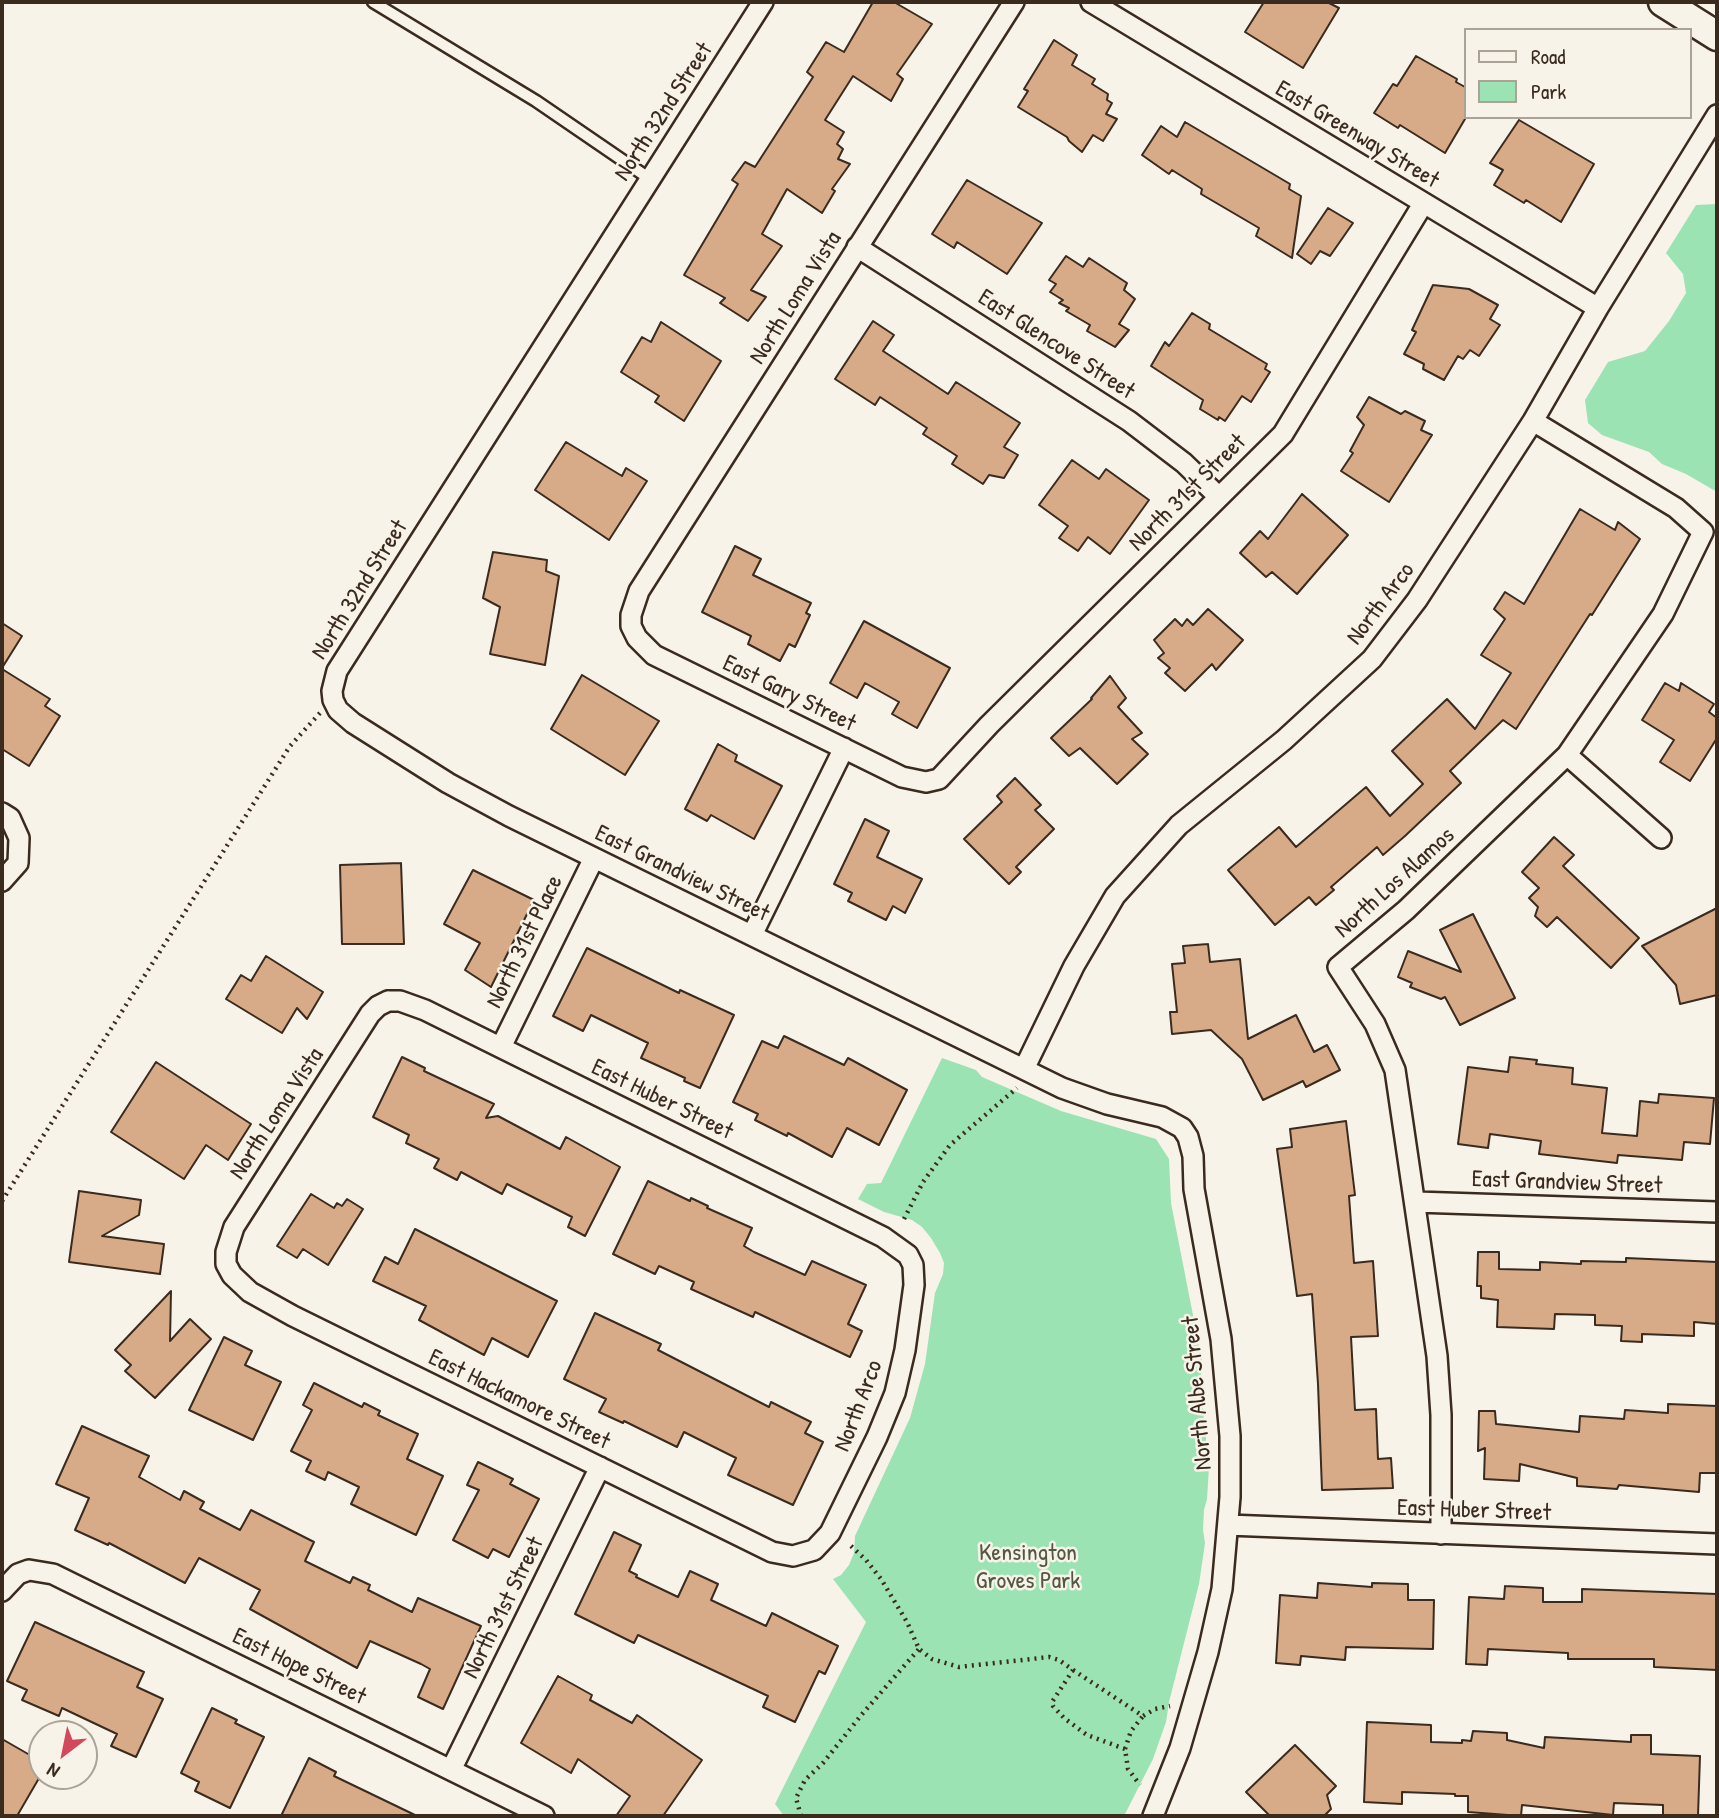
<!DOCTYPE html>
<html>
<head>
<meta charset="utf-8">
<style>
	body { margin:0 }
	#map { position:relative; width:1719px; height:1818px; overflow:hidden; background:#f7f3e8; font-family:"Patrick Hand",sans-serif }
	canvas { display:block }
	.frame { position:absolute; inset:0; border:4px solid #3b2a1e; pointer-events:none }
	.legend { position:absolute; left:1464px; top:28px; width:228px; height:91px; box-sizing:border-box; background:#f7f3e8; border:2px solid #aca397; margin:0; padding:9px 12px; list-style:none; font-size:21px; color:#3b2a1e }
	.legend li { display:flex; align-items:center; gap:14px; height:35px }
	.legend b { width:35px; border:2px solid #aca397 }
	.north { position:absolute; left:28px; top:1720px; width:70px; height:70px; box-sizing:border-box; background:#f7f3e8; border:2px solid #aca397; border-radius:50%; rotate:212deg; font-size:19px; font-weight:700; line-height:28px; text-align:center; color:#3b2a1e }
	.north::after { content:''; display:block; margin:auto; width:24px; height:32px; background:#d1495b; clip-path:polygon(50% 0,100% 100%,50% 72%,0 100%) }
</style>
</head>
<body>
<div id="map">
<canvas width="1719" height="1818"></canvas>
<div class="frame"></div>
<ul class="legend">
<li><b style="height:9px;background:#f7f3e8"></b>Road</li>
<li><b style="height:19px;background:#9be3b2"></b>Park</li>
</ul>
<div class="north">N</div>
</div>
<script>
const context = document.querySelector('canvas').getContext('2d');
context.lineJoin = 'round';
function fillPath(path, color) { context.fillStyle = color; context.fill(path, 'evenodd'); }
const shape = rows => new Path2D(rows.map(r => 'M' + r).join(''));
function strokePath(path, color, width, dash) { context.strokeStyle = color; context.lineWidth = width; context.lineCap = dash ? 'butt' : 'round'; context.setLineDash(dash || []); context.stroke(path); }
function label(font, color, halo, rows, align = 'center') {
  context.font = font + ' "Patrick Hand",sans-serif'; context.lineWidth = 5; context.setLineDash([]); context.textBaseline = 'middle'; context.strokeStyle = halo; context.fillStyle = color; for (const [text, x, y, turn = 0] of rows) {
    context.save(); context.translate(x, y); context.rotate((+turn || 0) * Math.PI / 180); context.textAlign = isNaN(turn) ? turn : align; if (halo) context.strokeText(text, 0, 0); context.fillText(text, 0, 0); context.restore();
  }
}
const green = shape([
	[1717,204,1717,492,1686,474,1662,464,1649,452,1602,435,1588,423,1585,400,1608,362,1645,351,1669,321,1686,293,1683,274,1666,253,1696,205],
	[942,1058,976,1070,982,1077,1061,1111,1156,1139,1169,1159,1171,1203,1202,1361,1200,1385,1209,1467,1207,1499,1204,1510,1203,1530,1205,1543,1199,1584,1169,1702,1166,1722,1153,1759,1124,1816,784,1816,775,1804,866,1622,833,1579,841,1575,849,1565,854,1553,855,1536,910,1418,925,1364,935,1293,943,1274,944,1263,940,1253,931,1238,922,1227,912,1220,884,1212,858,1199,867,1184,881,1183]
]);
const building = shape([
	[873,2,894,2,932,24,897,74,903,79,891,101,853,76,825,120,844,132,837,144,843,149,838,159,850,164,832,189,835,191,822,213,787,189,762,234,782,246,751,290,766,297,748,321,720,303,725,298,684,275,738,184,732,180,745,162,755,167,813,77,807,72,826,42,844,52,873,2],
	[1264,2,1327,2,1339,8,1303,68,1245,32,1264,2],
	[1054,40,1077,55,1072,65,1095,79,1092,84,1108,94,1107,100,1112,103,1106,114,1117,119,1103,141,1093,135,1082,152,1069,141,1067,137,1018,107,1028,91,1024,89,1054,40],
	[1416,56,1457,79,1456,82,1465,87,1465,119,1445,153,1400,125,1398,128,1374,113,1393,84,1397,86,1416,56],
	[1519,120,1594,164,1561,222,1526,200,1524,203,1494,185,1503,170,1490,163,1519,120],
	[1185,122,1290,184,1289,189,1301,196,1292,258,1256,236,1259,228,1201,194,1202,189,1172,170,1169,174,1142,155,1161,126,1177,137,1185,122],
	[967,180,1042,223,1007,274,957,242,954,248,932,234,967,180],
	[1328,208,1353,223,1330,256,1320,251,1311,264,1297,254,1328,208],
	[1066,256,1083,267,1089,258,1127,283,1124,290,1135,299,1119,324,1129,330,1115,347,1087,331,1090,325,1066,311,1069,308,1059,303,1063,300,1050,292,1056,284,1049,280,1066,256],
	[1433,285,1469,289,1498,305,1490,319,1500,325,1479,356,1470,350,1463,359,1458,356,1444,380,1423,369,1424,364,1404,354,1416,332,1412,330,1433,285],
	[1192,313,1210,324,1209,329,1267,364,1265,369,1270,372,1251,402,1242,396,1225,421,1219,417,1218,420,1200,409,1203,400,1151,366,1165,342,1169,346,1192,313],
	[873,321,894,335,883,351,948,394,956,382,1020,423,1004,447,1018,455,1004,478,989,475,983,484,952,464,957,456,923,434,927,428,880,397,875,405,835,379,873,321],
	[661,322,721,361,684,421,655,402,659,396,621,372,642,337,651,342,661,322],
	[1369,397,1401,414,1405,411,1425,421,1421,430,1432,435,1389,502,1341,471,1353,453,1350,451,1364,425,1357,417,1369,397],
	[566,442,622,476,626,468,647,481,609,540,535,490,566,442],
	[1072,460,1099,479,1106,469,1149,500,1110,554,1088,537,1078,551,1059,538,1068,526,1039,505,1072,460],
	[1302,494,1348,535,1297,594,1272,572,1266,577,1240,553,1260,531,1268,539,1302,494],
	[1580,509,1615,530,1618,522,1640,539,1592,615,1590,614,1516,729,1503,720,1450,771,1461,783,1405,836,1383,855,1377,847,1331,887,1334,890,1316,905,1309,897,1275,925,1228,870,1279,827,1296,847,1366,787,1390,816,1423,784,1392,751,1447,699,1475,729,1511,673,1481,655,1505,619,1494,609,1505,592,1524,604,1580,509],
	[735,546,761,559,753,575,811,603,806,613,810,615,795,647,789,644,780,661,748,644,751,636,702,612,735,546],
	[493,552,547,560,546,571,559,576,545,665,490,654,500,607,483,598,493,552],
	[1208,609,1243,640,1216,670,1212,664,1185,691,1165,673,1170,668,1158,658,1164,653,1154,640,1175,619,1182,626,1187,619,1193,625,1208,609],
	[864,621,950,668,917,728,892,714,899,702,865,683,857,698,830,683,864,621],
	[2,623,22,636,2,668,2,623],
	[2,669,50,699,45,706,60,716,29,766,2,749,2,669],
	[582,675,659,721,625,775,551,729,582,675],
	[1110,676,1126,698,1118,707,1142,733,1132,739,1148,754,1117,784,1080,748,1069,756,1051,738,1092,699,1091,698,1110,676],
	[1665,683,1679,691,1681,683,1714,704,1709,712,1717,718,1717,738,1690,781,1660,762,1674,740,1642,720,1665,683],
	[718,744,737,755,735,761,782,786,754,839,711,815,707,821,685,809,718,744],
	[1015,778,1041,805,1035,810,1054,829,1016,867,1021,872,1009,884,964,839,1002,802,997,796,1015,778],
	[865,819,889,831,877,857,922,879,905,913,893,906,886,920,848,901,852,893,834,884,865,819],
	[1554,837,1574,855,1563,866,1639,938,1611,968,1557,917,1547,927,1535,916,1538,907,1529,898,1539,888,1522,872,1554,837],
	[401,863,404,944,342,944,340,865,401,863],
	[473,870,534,900,491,987,465,970,480,943,444,924,473,870],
	[1717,908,1717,995,1680,1004,1676,985,1642,946,1717,908],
	[1473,914,1515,998,1460,1025,1445,997,1441,999,1410,987,1412,983,1398,977,1408,951,1461,972,1440,930,1473,914],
	[1208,944,1210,962,1240,959,1248,1039,1296,1015,1314,1052,1327,1045,1340,1070,1306,1087,1303,1081,1263,1100,1242,1059,1211,1030,1172,1034,1170,1012,1177,1012,1172,964,1185,963,1183,946,1208,944],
	[587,948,679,993,680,990,734,1015,700,1088,684,1081,685,1078,641,1058,648,1043,591,1015,583,1031,553,1016,587,948],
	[266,956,323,992,307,1019,297,1008,282,1033,226,999,241,975,251,981,266,956],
	[784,1036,844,1065,848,1058,907,1090,879,1145,847,1128,832,1157,788,1133,787,1136,755,1120,758,1114,733,1102,762,1041,778,1048,784,1036],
	[402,1057,425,1068,424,1071,494,1104,486,1118,498,1116,560,1149,566,1137,620,1167,585,1236,568,1227,572,1217,507,1184,502,1194,461,1172,457,1180,434,1168,439,1159,406,1143,409,1135,373,1117,402,1057],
	[1510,1057,1537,1060,1536,1064,1573,1068,1572,1084,1607,1088,1602,1133,1637,1136,1640,1101,1658,1103,1659,1094,1714,1098,1710,1144,1684,1142,1682,1160,1618,1155,1617,1163,1539,1154,1541,1141,1490,1134,1488,1148,1458,1144,1468,1067,1508,1072,1510,1057],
	[156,1062,251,1124,228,1160,206,1145,184,1179,111,1132,156,1062],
	[1346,1121,1355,1195,1349,1196,1354,1263,1373,1261,1378,1336,1351,1337,1355,1410,1376,1409,1378,1459,1391,1458,1393,1488,1322,1490,1318,1384,1312,1294,1297,1296,1277,1149,1292,1147,1290,1129,1346,1121],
	[648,1181,690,1201,691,1198,708,1206,707,1208,752,1228,744,1246,754,1252,805,1275,812,1261,866,1285,848,1324,862,1331,850,1357,755,1312,753,1317,691,1289,694,1282,659,1266,655,1274,613,1254,648,1181],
	[79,1191,141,1200,139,1215,102,1236,164,1244,160,1274,69,1262,79,1191],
	[311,1194,334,1208,337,1203,342,1206,347,1199,363,1209,328,1265,303,1249,297,1258,277,1246,311,1194],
	[415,1229,557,1301,528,1357,492,1338,484,1355,419,1320,426,1306,373,1281,385,1257,398,1264,415,1229],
	[1478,1252,1499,1252,1499,1269,1540,1270,1540,1262,1581,1264,1581,1261,1626,1262,1626,1258,1717,1262,1717,1324,1694,1322,1694,1336,1642,1334,1642,1342,1621,1341,1622,1326,1595,1325,1595,1315,1555,1314,1554,1329,1497,1327,1498,1300,1481,1298,1481,1286,1477,1286,1478,1252],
	[171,1291,170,1341,190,1319,211,1339,155,1398,125,1371,131,1365,115,1350,171,1291],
	[595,1313,661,1344,658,1350,769,1407,771,1402,811,1422,805,1433,823,1442,793,1505,728,1475,736,1458,684,1432,677,1447,624,1421,623,1423,599,1412,606,1399,564,1379,595,1313],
	[224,1337,252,1351,245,1365,281,1382,253,1440,189,1410,224,1337],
	[314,1383,362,1407,364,1403,380,1411,378,1415,418,1434,407,1459,443,1476,416,1535,351,1504,359,1487,328,1472,325,1480,306,1471,311,1461,291,1451,312,1410,303,1405,314,1383],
	[1668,1404,1717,1406,1717,1473,1700,1473,1699,1492,1619,1485,1617,1489,1577,1486,1577,1478,1520,1464,1519,1481,1484,1479,1485,1448,1478,1451,1479,1411,1495,1411,1496,1424,1579,1432,1580,1416,1624,1419,1625,1410,1668,1413,1668,1404],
	[82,1426,149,1456,139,1477,180,1500,184,1491,204,1502,200,1509,240,1530,251,1510,314,1542,305,1561,350,1583,353,1577,370,1585,368,1590,412,1612,418,1598,481,1626,443,1709,418,1697,430,1669,421,1664,370,1641,357,1668,250,1609,260,1590,199,1558,185,1583,109,1543,108,1545,75,1530,89,1498,56,1484,82,1426],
	[478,1462,513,1479,510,1484,539,1499,509,1557,493,1549,488,1558,453,1540,479,1490,467,1485,478,1462],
	[614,1532,641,1545,629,1571,637,1575,636,1577,678,1597,690,1571,718,1584,711,1600,766,1626,772,1613,838,1646,825,1674,819,1671,795,1722,763,1707,768,1696,638,1635,634,1643,575,1614,614,1532],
	[1318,1583,1372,1587,1372,1583,1408,1584,1408,1600,1434,1600,1433,1649,1346,1647,1345,1660,1301,1656,1300,1665,1276,1663,1280,1595,1317,1598,1318,1583],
	[1505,1586,1543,1588,1543,1602,1582,1602,1582,1589,1717,1594,1717,1670,1654,1667,1654,1659,1568,1659,1568,1653,1488,1649,1487,1665,1466,1664,1469,1597,1504,1599,1505,1586],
	[35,1622,144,1672,137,1687,163,1699,136,1757,111,1746,117,1734,62,1708,59,1716,22,1700,27,1690,7,1681,35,1622],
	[558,1676,592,1695,590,1700,632,1723,637,1715,702,1760,663,1816,616,1816,630,1796,578,1759,571,1773,521,1743,558,1676],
	[212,1708,237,1720,235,1723,264,1737,230,1808,195,1791,199,1782,181,1773,212,1708],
	[1367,1722,1431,1725,1431,1742,1462,1743,1462,1740,1471,1741,1473,1731,1507,1733,1507,1740,1544,1748,1545,1737,1631,1742,1631,1735,1651,1735,1651,1754,1700,1756,1698,1816,1663,1816,1663,1805,1614,1803,1613,1815,1522,1805,1521,1816,1468,1812,1468,1796,1455,1796,1455,1794,1402,1792,1402,1804,1364,1802,1367,1722],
	[2,1739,42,1762,42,1773,17,1816,2,1816,2,1739],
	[1295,1745,1336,1786,1327,1795,1331,1809,1324,1816,1270,1816,1246,1792,1295,1745],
	[309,1758,336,1772,334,1776,417,1816,281,1816,309,1758]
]);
const path = shape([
	[2,1201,290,746,320,713],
	[904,1219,923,1182,950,1145,1017,1088],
	[851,1546,866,1560,881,1579,907,1622,919,1649,932,1659,959,1667,1049,1657,1059,1660,1073,1670,1052,1702,1053,1706,1064,1718,1087,1735,1125,1749,1128,1769,1140,1785],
	[1073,1670,1143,1716,1155,1709,1170,1706],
	[1125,1749,1131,1731,1143,1716],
	[801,1816,796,1798,805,1780,823,1763,863,1713,919,1649]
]);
const service = shape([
	[373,2,536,101,650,179]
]);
const minor = shape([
	[763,2,337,671,332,691,333,700,338,710,353,723,448,783,509,816,1062,1088,1107,1104,1162,1117,1182,1128,1188,1137,1193,1156,1194,1189,1221,1339,1230,1436,1230,1497,1222,1589,1208,1652,1180,1748,1153,1816],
	[1014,2,639,591,631,615,631,626,637,638,654,655,902,777,926,782,939,779,989,725,1283,434,1423,204],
	[1091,2,1598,308],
	[857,247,1129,421,1184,463,1219,497],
	[1567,755,1661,838],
	[2,813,10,818,19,838,18,863,2,881],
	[752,935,844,748],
	[388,1001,400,1001,425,1010,883,1237,908,1255,913,1265,914,1285,905,1350,895,1393,877,1437,830,1533,814,1550,793,1556,772,1552,293,1316,250,1292,232,1275,226,1264,226,1252,234,1227,370,1014,378,1006,388,1001],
	[501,1047,594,858],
	[1024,1069,1074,966,1115,896,1179,825,1284,740,1372,659,1417,600,1533,421,1598,308,1717,115],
	[1416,1202,1717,1212],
	[1228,1525,1717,1544],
	[1441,1534,1441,1415,1437,1356,1395,1070,1375,1024,1338,967,1406,910,1567,755,1663,614,1703,532,1676,508,1533,421],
	[2,1591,18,1574,29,1570,53,1574,544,1816],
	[451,1770,600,1467]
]);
const secondary = shape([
	[1663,2,1717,36]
]);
const streetNames = [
	["North 32nd Street",664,112,-57],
	["East Greenway Street",1357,135,31],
	["North Loma Vista",796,298,-58],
	["East Glencove Street",1056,345,33],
	["North 31st Street",1188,493,-45],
	["North 32nd Street",360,590,-58],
	["North Arco",1381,604,-53],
	["East Gary Street",789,694,26],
	["East Grandview Street",682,874,26],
	["North Los Alamos",1395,883,-42],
	["North 31st Place",525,942,-64],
	["East Huber Street",662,1100,26],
	["North Loma Vista",277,1114,-57],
	["East Grandview Street",1567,1183,2],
	["North Albe Street",1198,1393,-95],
	["East Hackamore Street",519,1400,26],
	["North Arco",859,1406,-69],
	["East Huber Street",1474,1511,2],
	["North 31st Street",504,1608,-64],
	["East Hope Street",299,1667,26]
];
const parkNames = [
	["Kensington",1028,1554],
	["Groves Park",1028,1582]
];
fillPath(green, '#9be3b2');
fillPath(building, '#d7aa88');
strokePath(building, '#3b2a1e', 2);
strokePath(service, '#3b2a1e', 15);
strokePath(minor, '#3b2a1e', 24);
strokePath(secondary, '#3b2a1e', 33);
strokePath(path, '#3b2a1e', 4.5, [2, 5]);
strokePath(service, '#f7f3e8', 10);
strokePath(minor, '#f7f3e8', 19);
strokePath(secondary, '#f7f3e8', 28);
label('24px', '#3b2a1e', '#f7f3e8', streetNames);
label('24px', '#535843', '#f7f3e8', parkNames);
</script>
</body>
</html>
